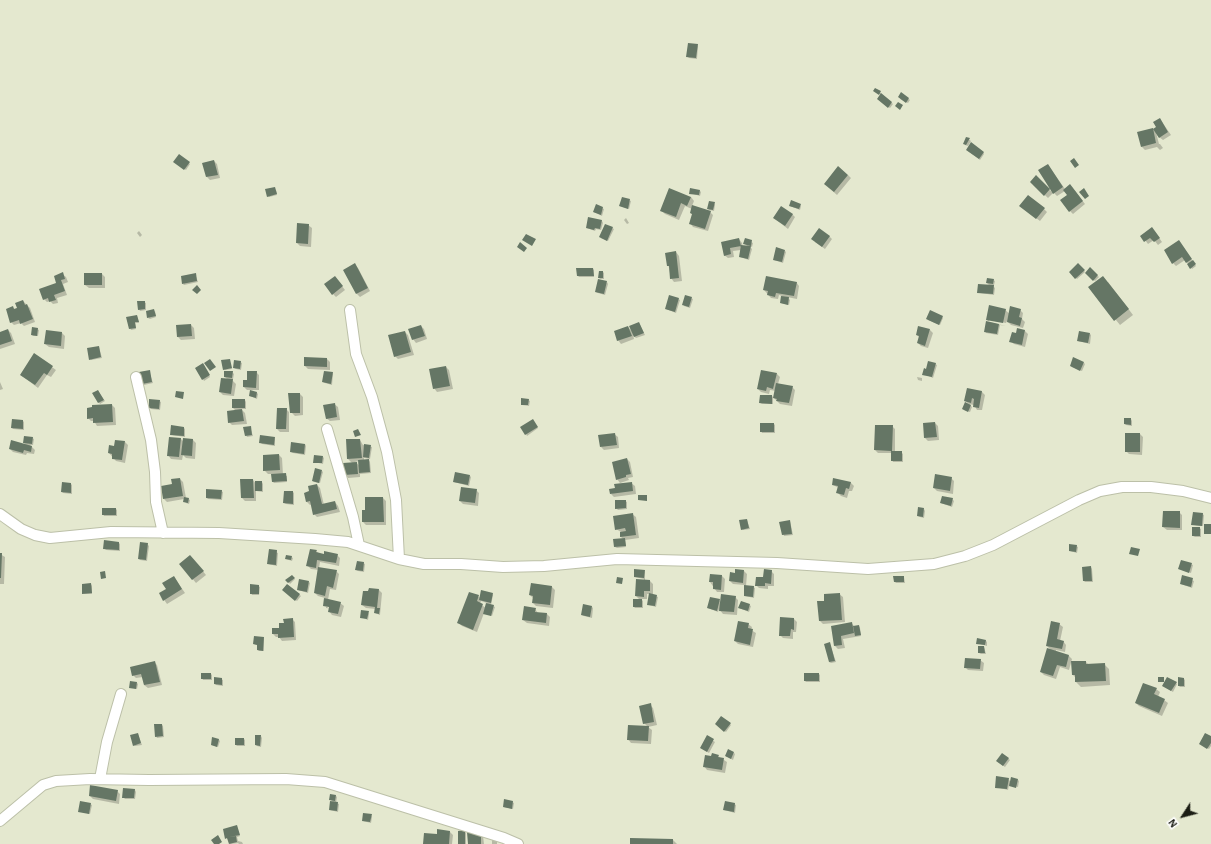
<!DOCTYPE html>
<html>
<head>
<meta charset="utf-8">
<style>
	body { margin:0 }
	#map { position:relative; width:1211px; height:844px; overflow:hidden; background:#e4e8cf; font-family:"Alegreya Sans",sans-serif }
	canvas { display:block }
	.north { position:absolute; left:1163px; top:796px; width:40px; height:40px; -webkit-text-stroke:3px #fff; paint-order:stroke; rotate:234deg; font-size:11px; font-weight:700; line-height:16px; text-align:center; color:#1b1d14 }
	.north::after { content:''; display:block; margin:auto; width:14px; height:18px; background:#1b1d14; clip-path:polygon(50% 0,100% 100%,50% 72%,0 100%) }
</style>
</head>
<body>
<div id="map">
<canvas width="1211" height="844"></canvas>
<div class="north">N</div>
</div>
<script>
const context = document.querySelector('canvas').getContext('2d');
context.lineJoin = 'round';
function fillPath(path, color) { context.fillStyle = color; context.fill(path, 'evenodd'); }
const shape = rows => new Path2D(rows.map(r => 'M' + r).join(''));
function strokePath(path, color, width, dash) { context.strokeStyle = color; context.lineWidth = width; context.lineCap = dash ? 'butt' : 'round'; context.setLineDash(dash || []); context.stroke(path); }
const shadow = shape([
	[697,45,698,46,697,59,689,58,687,56],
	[876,89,893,104,890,108,880,100,881,95,876,92],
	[902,94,910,100,908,103,900,99],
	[1160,119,1171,135,1163,140,1159,137,1157,127],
	[1152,129,1156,132,1159,144,1160,144,1163,148,1160,150,1157,147,1145,150,1142,147],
	[967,138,971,141,968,146,965,145],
	[968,151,983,152,984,154,980,160],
	[179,155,190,164,186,170,175,162],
	[214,161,217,164,220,178,210,180,207,177],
	[1048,165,1065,189,1070,185,1085,204,1073,214,1070,211,1068,195,1065,191,1057,196,1054,193],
	[848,175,851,178,837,195,828,187],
	[1036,177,1053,193,1048,198,1031,182],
	[276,190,277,195,269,197,268,196],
	[700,191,701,192,700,196,690,193],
	[691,197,694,201,692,206,710,212,713,215,708,231,693,227,690,223,693,215,691,213,692,209,685,206,679,220,665,214,662,211],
	[623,198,631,201,629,209,620,206],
	[714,203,715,205,714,211,709,210,708,209],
	[800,205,801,206,800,210,790,206],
	[597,206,604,209,602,216,594,212],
	[1024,209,1044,209,1047,212,1040,221],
	[792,214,795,217,788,229,774,218],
	[626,218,629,223,627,224,624,220],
	[602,221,603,223,601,230,596,229,595,231,587,228],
	[308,225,312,228,311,247,300,246,297,243],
	[612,228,614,229,608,241,601,238],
	[139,231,142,235,140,237,137,233],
	[1155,232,1162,242,1158,245,1154,240,1148,244,1142,236],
	[829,236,832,239,825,249,815,242],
	[739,239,742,243,743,248,748,247,744,243,745,239,753,243,752,247,748,245,752,249,749,260,740,257,741,250,733,251,734,257,728,258,724,255,722,243],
	[1179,241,1196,266,1192,269,1185,260,1176,266,1173,263],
	[785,251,786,252,783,263,774,260],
	[676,252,679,256,682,281,674,282,671,278,666,253],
	[355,265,358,268,370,291,360,297,357,294],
	[1078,265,1086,273,1090,269,1099,277,1095,281,1085,272,1077,279,1070,272],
	[593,269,594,270,594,277,579,277,578,276],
	[603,272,604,273,604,279,600,279,599,278],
	[62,274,66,277,68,282,63,284,67,295,57,298,58,303,53,304,50,301,47,302,44,299,58,283],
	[102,274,105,277,105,288,89,288,85,285],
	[195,274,198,282,184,285,183,284],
	[993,280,995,281,994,285,992,285,995,288,994,295,980,293,979,292,990,286,987,283],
	[338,281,345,290,336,297,333,294],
	[607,282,608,284,605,295,598,293,596,292],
	[796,282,799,286,797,299,787,297,790,300,789,305,781,303,782,296,779,295,778,299,771,298,764,290],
	[1108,282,1133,315,1120,325,1090,288],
	[686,296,693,299,690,308,684,306],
	[678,299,680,300,676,313,666,309],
	[23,301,30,308,35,322,24,326,21,323,14,325,11,322,13,308,15,309,18,308],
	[144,302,146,303,146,310,140,311,139,309],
	[1005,310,1010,314,1020,310,1023,313,1022,319,1025,322,1023,328,1011,325,1007,321,1006,323,989,320,989,322,1006,326,1000,325,998,335,986,333,985,331,991,323,987,320],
	[155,311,156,317,150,319,148,318],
	[137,316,139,323,135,323,136,329,131,330,130,328],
	[942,317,943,318,940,325,928,320],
	[639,323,645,335,636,338,633,335,634,339,621,344,618,340,628,327,633,332],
	[191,325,194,328,195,339,181,340,178,337],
	[421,326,424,329,427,339,416,343,413,339],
	[37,329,39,330,38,336,33,336,32,335],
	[1018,329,1025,331,1028,334,1025,347,1014,344,1010,341,1017,334],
	[8,330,11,333,15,344,0,349,0,333],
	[930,330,933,333,928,348,921,346,918,343,919,337,917,335],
	[47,331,62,333,65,336,64,349,49,347,45,344],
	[405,332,408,335,414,355,398,359,395,356],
	[1090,334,1091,335,1090,344,1078,341],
	[99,347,102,358,91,360,90,359],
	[35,355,56,370,51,377,47,375,38,388,21,375],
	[327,359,330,362,330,370,308,369,305,366],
	[229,360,232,369,225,370,224,369],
	[240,362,242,363,241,370,236,369,234,368],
	[1084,363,1085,364,1082,371,1072,367],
	[935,364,937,365,933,378,924,374,927,370],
	[204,366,210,377,204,381,203,379],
	[446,367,449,370,453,389,437,392,434,388],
	[149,371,153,383,144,385,141,372],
	[232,372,234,374,233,379,231,379,236,384,234,396,223,395,220,392,228,380,225,377],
	[256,372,259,375,259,390,247,390,244,387],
	[332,373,333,374,332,385,325,383,323,382],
	[777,374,780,377,778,384,792,387,795,390,792,406,780,404,774,398,776,391,770,390,769,394,761,392,758,389],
	[917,377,922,378,922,381,918,380],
	[0,382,3,389,0,390],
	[967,390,982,392,985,395,982,410,977,410,974,405,969,404,972,407,970,412,964,410,970,405,965,401],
	[98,391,105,401,100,404,93,394],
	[257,393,258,394,257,399,250,396],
	[300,394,303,397,303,415,295,416,291,412],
	[772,396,773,397,773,404,762,404,760,403],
	[245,400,246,402,246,409,241,409,245,413,247,424,232,425,229,422,236,411,233,408],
	[528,400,530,401,529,406,522,405],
	[159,401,161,402,160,410,151,409,150,408],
	[334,404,338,407,340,420,330,421,326,418],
	[112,405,115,408,116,425,97,426,94,421,91,421,88,418],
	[286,409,289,412,289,432,280,432,277,429],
	[1131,419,1132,421,1132,426,1126,425,1125,424],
	[23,421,24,422,24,430,13,429,12,428],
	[534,422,538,428,527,436,526,434],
	[935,423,938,426,939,440,928,441,925,438,924,424],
	[774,424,775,425,775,433,762,433,761,431],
	[892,426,895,429,895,452,901,452,903,454,903,462,893,462,892,460,892,453,878,453,875,450],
	[250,427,253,436,247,437,246,435],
	[184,428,185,429,185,437,172,435,171,434],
	[614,434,618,437,619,448,604,450,601,447],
	[1140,434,1143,437,1142,455,1129,454,1126,451],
	[32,438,34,439,33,445,30,445,35,450,34,454,27,453,26,455,13,452,10,449,27,446,24,443],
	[170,438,181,439,184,442,184,439,193,440,196,443,195,459,186,458,183,455,182,460,171,459,168,455],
	[274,438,275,439,275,446,262,444,261,443],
	[360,440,363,445,372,447,370,459,364,458,364,461,369,460,370,462,371,473,360,474,360,477,348,478,345,474,352,463,348,459],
	[359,461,360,466,355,462],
	[125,442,128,445,125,463,116,461,109,453,114,447],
	[305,444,306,446,305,455,293,453,291,452],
	[279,455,282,458,283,475,287,476,287,482,274,483,273,482,272,474,268,474,264,470],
	[323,457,324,458,323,464,314,462],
	[627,459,630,462,633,477,628,478,629,480,620,483,617,479],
	[322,471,323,472,320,483,314,482,313,481],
	[470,476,471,477,469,486,454,482],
	[951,478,954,481,953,494,937,491,934,488],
	[180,479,183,482,186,498,190,500,189,504,186,503,184,499,167,502,164,499,173,485],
	[253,480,256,484,262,482,263,484,263,492,256,491,256,501,245,501,242,498],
	[850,482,854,486,852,491,849,491,847,498,841,496,838,493,839,488,833,485],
	[631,483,635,486,636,494,614,497,611,494],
	[71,484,72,485,72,494,63,493,62,492],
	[317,485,320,488,324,505,335,502,338,506,340,512,317,517,314,514,312,504,310,505,306,501,310,492],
	[476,490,479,493,478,506,463,504,460,501],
	[221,491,223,492,222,500,208,499,207,498],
	[293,492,294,493,294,505,286,504,284,503],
	[383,498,386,501,386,525,366,525,363,522,366,511],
	[952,499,954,501,952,507,941,503],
	[625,501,627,502,627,509,618,510,616,508],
	[116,509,117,510,117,516,104,516,103,514],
	[924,509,925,511,924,518,920,517,918,516],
	[1179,512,1182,515,1182,530,1167,530,1163,527],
	[632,514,636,517,639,538,625,540,626,547,617,548,615,547,623,539,621,537,621,532,616,529],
	[1202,514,1204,515,1203,526,1194,525,1192,524],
	[747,520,750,529,743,530,742,529],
	[790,521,793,535,784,536,781,523],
	[1199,528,1201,529,1201,537,1195,537,1193,536],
	[119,543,120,544,120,551,106,550,104,548],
	[147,544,149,546,147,561,140,560,139,559],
	[1076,546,1078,547,1077,553,1070,551],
	[270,550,278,553,277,566,268,564],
	[316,551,320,554,337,555,340,558,339,566,320,562,319,568,336,571,339,574,336,590,330,589,328,600,340,603,344,606,341,617,332,615,329,611,330,609,324,605,325,598,318,596,315,593,319,570,311,569,308,566],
	[326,605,334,608,334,609,326,608],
	[0,554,5,557,4,584,0,584],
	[291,557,293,558,292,561,286,559],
	[193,559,206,575,196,583,180,564],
	[1182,561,1193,565,1191,573,1179,569],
	[363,563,365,564,364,572,358,571,356,570],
	[1091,567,1092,569,1093,582,1085,582,1084,581],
	[736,570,744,571,747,574,746,586,753,587,755,588,754,598,745,596,745,585,733,584,730,581,731,573,735,574],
	[644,571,645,572,645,581,650,581,653,584,653,595,658,597,656,607,649,605,650,594,647,594,647,599,641,599,643,601,643,608,635,608,634,607,640,600,636,596,644,579,635,577],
	[771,571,774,574,774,586,768,586,768,589,759,588,756,585],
	[292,576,295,579,290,584,287,580],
	[722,576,725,579,724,592,717,592,710,582],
	[174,577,185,593,167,604,160,594,167,590],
	[904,577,905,583,896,583,895,582],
	[1183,577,1194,581,1192,588,1181,584],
	[309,582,310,583,308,593,298,590],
	[91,584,92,586,92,594,84,594,83,593],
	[532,584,552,587,555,590,553,608,536,606,533,603,533,598,530,595],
	[288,585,301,596,297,601,284,590],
	[258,586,260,587,259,595,252,595,251,593],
	[370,589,379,590,382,593,380,615,375,613,376,609,366,608,362,605,369,593],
	[470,593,481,598,492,594,493,595,491,605,495,607,492,616,484,613,477,632,462,626,459,623],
	[481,601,487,603,486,608,480,604],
	[839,594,843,597,845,622,823,624,820,621,825,602],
	[735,597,738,600,737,615,723,614,719,609,718,612,708,608,719,600,721,602],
	[749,605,751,606,749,612,739,608],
	[592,607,593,608,592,618,584,616,582,615],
	[535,609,538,613,547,614,550,617,549,626,527,623,523,620],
	[368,612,369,614,368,620,361,617],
	[292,619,295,622,296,640,282,641,279,637,276,637,273,634,285,623],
	[794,619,797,622,796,632,793,632,793,639,783,638,780,635],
	[851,623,855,627,859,626,860,628,861,636,843,639,845,648,838,649,835,646,832,627],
	[748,624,752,627,751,630,756,633,753,647,738,644,735,641],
	[1059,624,1063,627,1060,641,1063,641,1066,645,1065,652,1056,650,1056,652,1069,656,1072,659,1069,670,1060,667,1056,679,1044,675,1041,672,1051,650,1047,646],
	[263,638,264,639,264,651,259,651,258,650,258,645,254,644],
	[986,641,987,642,987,646,977,643],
	[830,644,836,662,831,663,829,662],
	[984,647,986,654,981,654,979,653],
	[980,660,984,663,983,671,968,670,965,667],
	[154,662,157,665,162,685,148,688,144,685,143,677,136,678,133,675],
	[1086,662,1088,664,1104,664,1109,669,1110,685,1081,687,1076,682,1076,678,1073,675],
	[211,674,212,675,212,680,203,680,202,678],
	[819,674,820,675,820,682,806,682,805,681],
	[221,679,223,680,223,686,216,685,215,684],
	[1184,679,1185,680,1185,687,1180,687,1179,686],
	[137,683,138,684,137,689,130,687],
	[1176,683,1177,684,1173,692,1165,687],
	[1144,684,1156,689,1160,692,1158,697,1164,700,1168,703,1162,716,1139,706,1136,703],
	[650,705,653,708,657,725,648,727,652,730,651,744,631,743,628,739,648,727,644,723],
	[722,717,731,725,726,732,716,724],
	[162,725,163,726,164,737,157,738,156,736],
	[138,734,142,745,135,746,134,745],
	[261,736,262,738,261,747,257,746,256,745],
	[707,737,715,742,709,753,701,748],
	[1211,738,1211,746,1209,749,1202,745],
	[218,739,220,741,218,747,212,745],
	[244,739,245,740,245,746,237,746,236,745],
	[734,753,735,754,733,760,726,756],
	[1002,754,1010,760,1005,767,998,762],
	[718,756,727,762,725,773,707,770,704,766,712,757],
	[1008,779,1011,782,1018,780,1019,781,1018,787,1009,785,1008,790,996,787],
	[135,790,136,792,135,799,125,799,123,797],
	[117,791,120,794,119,804,93,799,90,796],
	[336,796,337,797,336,803,339,804,338,812,330,810,333,802,330,799],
	[512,802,514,803,513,809,504,807],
	[90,804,92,805,90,814,79,811],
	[734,804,736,805,735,813,724,810],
	[371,815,372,817,371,823,363,821],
	[237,827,240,836,237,837,238,841,242,842,243,844,238,844,239,843,230,844,229,839,226,838],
	[465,831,466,833,466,844,459,844],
	[450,832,453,835,452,844,424,844,438,835],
	[468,833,483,836,484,844,469,844],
	[492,838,497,840,497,844,492,844],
	[673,840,677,844,631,844]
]);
const building = shape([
	[688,43,698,44,696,58,686,57],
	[875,88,881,91,879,95,873,91],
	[901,92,909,98,906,103,898,97],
	[881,93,892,102,888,108,877,99],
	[898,102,903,105,900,110,895,106],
	[1160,118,1168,132,1159,138,1153,129,1156,127,1153,122],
	[1153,128,1156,143,1141,147,1137,132],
	[966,137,970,138,966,145,963,144],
	[971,142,984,152,979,159,966,150],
	[179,154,190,162,184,170,173,162],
	[1074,158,1079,165,1075,168,1070,161],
	[214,160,218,175,206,177,202,163],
	[1048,164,1063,187,1053,194,1050,189,1044,196,1030,182,1036,175,1050,189,1038,170],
	[838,166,848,175,834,192,824,184],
	[1070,184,1083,201,1069,212,1060,200,1067,195,1063,190],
	[275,187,277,194,267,197,265,189],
	[669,188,691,197,687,206,681,203,676,217,660,211],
	[690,188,700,190,699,195,689,194],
	[1084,188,1089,196,1085,199,1079,192],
	[1028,195,1045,208,1036,219,1019,206],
	[622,197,630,199,628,209,619,206],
	[791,200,801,204,799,209,789,206],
	[709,201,715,202,713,210,707,209],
	[596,204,603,207,601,215,593,212],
	[692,205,711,211,705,229,689,224,692,214,690,213],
	[781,206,793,214,785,226,773,218],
	[588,217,602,220,600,229,595,228,594,230,586,228],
	[297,223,309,224,308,244,296,243],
	[605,224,613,227,607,241,599,237],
	[1152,227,1160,238,1154,242,1150,238,1144,242,1140,236],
	[819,228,830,236,822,247,811,239],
	[526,234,536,239,532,246,522,240],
	[739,238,741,246,730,248,731,254,724,256,721,242],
	[745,238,752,240,751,246,743,244],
	[1179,240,1192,259,1186,263,1182,257,1172,264,1164,250],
	[520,242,527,248,524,252,517,247],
	[741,245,751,246,748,259,739,257],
	[776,247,785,250,782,262,773,260],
	[676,251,679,278,670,279,669,266,667,266,665,253],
	[1193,260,1196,264,1190,269,1187,264],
	[355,263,368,288,356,294,343,270],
	[1078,263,1085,270,1075,279,1069,272],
	[1090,267,1098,275,1093,281,1085,273],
	[576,268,593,268,594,276,577,276],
	[599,271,603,271,603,278,598,278],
	[63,272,65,279,61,280,65,291,54,295,56,300,49,302,48,298,43,300,39,289,56,283,54,276],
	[84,273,102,273,102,285,84,285],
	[196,273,197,281,182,284,181,276],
	[335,276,343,286,332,295,324,284],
	[766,276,797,282,794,296,776,293,775,297,767,295,768,291,763,290],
	[1103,276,1129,309,1114,321,1088,287],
	[987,278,994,279,993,284,986,283],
	[598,279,607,281,604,294,595,292],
	[978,284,994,285,993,294,977,293],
	[197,285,201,290,197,294,192,290],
	[669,295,679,298,675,312,665,309],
	[685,295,692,297,689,307,682,305],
	[781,296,789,297,788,305,780,303],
	[23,300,25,305,27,304,33,319,20,324,19,320,10,323,6,309,13,306,14,309,17,308,15,303],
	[137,301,145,301,145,309,138,310],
	[989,305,1006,309,1003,323,986,320],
	[1010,306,1021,309,1019,317,1022,318,1020,326,1007,322],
	[154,309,156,316,147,318,146,311],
	[930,310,943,316,939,325,926,319],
	[137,315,139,322,135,322,136,328,129,329,126,317],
	[986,321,999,324,997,334,984,332],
	[639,322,644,333,634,337,629,326],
	[191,324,192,336,177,337,176,325],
	[421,325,425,336,412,340,408,329],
	[628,326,632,336,617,341,614,331],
	[918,326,930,329,925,346,917,343,919,336,916,335],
	[32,327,38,328,37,336,31,335],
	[1017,328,1025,330,1022,345,1009,342,1012,332,1016,333],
	[8,329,12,341,0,345,0,332],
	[46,330,62,332,61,346,44,344],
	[405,331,411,352,394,357,388,335],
	[1079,331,1090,333,1088,343,1077,341],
	[99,346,101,357,89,360,87,348],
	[34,353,53,366,47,375,44,373,35,385,20,375],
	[304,357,327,358,327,367,304,366],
	[1073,357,1084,362,1080,371,1070,366],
	[210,359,216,367,210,371,204,363],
	[230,359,232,368,223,370,221,360],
	[234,360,241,361,240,369,233,368],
	[928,361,936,363,932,377,922,375,924,368,926,369],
	[203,363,210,375,202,380,195,368],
	[446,366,450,386,433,389,429,369],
	[150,370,152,382,142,384,139,372],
	[761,370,777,373,773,389,767,387,766,391,757,389],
	[224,371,233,371,232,378,224,377],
	[247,371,257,371,256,388,243,387,243,380,247,380],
	[324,371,333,372,331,384,322,382],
	[221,378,233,379,231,394,219,392],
	[776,383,793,386,789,403,776,401,777,399,773,398],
	[967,388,982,391,979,408,973,407,974,399,972,398,971,403,964,401],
	[98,390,104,400,98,403,92,393],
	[250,390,257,392,256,398,249,396],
	[176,391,184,392,183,399,175,397],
	[288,393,300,393,300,413,290,413],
	[760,395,772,395,772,404,759,403],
	[521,398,529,399,528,405,521,405],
	[149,399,160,400,159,409,149,408],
	[232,399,245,399,245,408,232,408],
	[965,402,971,405,968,412,962,409],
	[335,403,337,417,326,419,323,405],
	[112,404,113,422,93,423,93,418,87,419,87,408,92,407,92,405],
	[277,408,287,408,286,429,276,429],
	[242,409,244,421,228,423,227,411],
	[1124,418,1131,418,1131,425,1124,424],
	[12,419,23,420,23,429,11,428],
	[533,419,538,427,525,435,520,427],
	[935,422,937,437,924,438,923,423],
	[760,423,774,423,774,432,760,432],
	[171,425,184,427,184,436,170,435],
	[875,425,893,425,892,451,902,451,902,461,891,461,891,451,874,450],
	[251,426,252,435,245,436,243,427],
	[358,429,361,435,355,437,353,431],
	[615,433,617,445,600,447,598,435],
	[1125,433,1140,433,1140,452,1125,452],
	[260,435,275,437,274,445,259,443],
	[24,436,33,437,32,444,23,443],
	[169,437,181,438,179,457,167,456],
	[183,438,193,439,192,456,181,455],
	[346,439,360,439,362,458,347,459],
	[11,440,32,446,31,452,24,450,23,453,9,449],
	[115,440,125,441,122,460,112,459,112,454,108,453,109,445,114,446],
	[291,442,305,444,304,454,290,452],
	[364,444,371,445,369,458,363,457],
	[279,454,280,470,263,471,263,455],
	[314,455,323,456,322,463,313,463],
	[627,458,631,474,626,475,626,477,616,480,612,462],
	[369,459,370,472,359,473,358,460],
	[357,462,358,474,344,475,343,463],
	[315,468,322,470,319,483,312,481],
	[455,472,470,475,468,485,453,482],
	[286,473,287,481,272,482,271,474],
	[935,474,952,477,950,491,933,488],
	[180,478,183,496,163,499,161,486,172,484,171,479],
	[833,478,851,482,849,489,846,488,844,495,836,493,838,486,832,485],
	[240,479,253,479,254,498,241,498],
	[255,481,262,481,262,491,255,491],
	[62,482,71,483,71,493,61,492],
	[632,482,633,491,610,494,609,489,615,488,614,484],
	[317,484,322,504,335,501,337,509,313,515,310,501,306,502,304,493,309,491,308,486],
	[461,487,477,489,475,503,459,501],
	[206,489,222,490,221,499,206,498],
	[284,491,293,491,293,504,283,503],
	[638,495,647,495,647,501,638,500],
	[942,496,953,498,951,506,940,503],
	[184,497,189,498,188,503,183,502],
	[365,497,383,497,384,522,362,522,362,510,365,510],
	[615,500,626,500,626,508,615,509],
	[918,507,924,508,923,517,917,516],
	[102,508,116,508,116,515,102,515],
	[1163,511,1180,511,1180,528,1162,527],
	[1193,512,1203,513,1202,526,1191,525],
	[633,513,636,535,620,537,620,532,626,531,625,528,615,530,613,516],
	[747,519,749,528,741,530,739,520],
	[790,520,792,534,782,535,779,522],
	[1204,524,1211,524,1211,534,1204,534],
	[1192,527,1200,527,1200,536,1192,536],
	[625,538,626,546,614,547,613,539],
	[104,540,119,542,119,550,103,549],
	[140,542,148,543,146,560,138,559],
	[1069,544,1077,545,1076,552,1069,551],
	[1131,547,1140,549,1138,556,1129,554],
	[269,549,277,550,276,565,267,564],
	[310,549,317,550,316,552,324,554,324,551,338,554,336,563,317,560,316,568,306,566],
	[0,553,2,553,1,578,0,578],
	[190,555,204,571,192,580,179,564],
	[286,555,292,556,291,560,285,559],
	[1181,560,1192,563,1189,573,1178,569],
	[357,561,364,562,363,571,355,570],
	[1091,566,1092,581,1083,581,1082,567],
	[318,567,337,570,333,588,327,586,325,596,314,593],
	[634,569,645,570,644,578,634,577],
	[735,569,744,570,743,583,729,581,730,572,735,573],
	[764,569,772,570,771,584,765,583,765,586,755,586,756,577,763,577],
	[105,571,106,578,101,579,100,572],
	[710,574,722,575,721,590,713,589,713,582,709,582],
	[292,575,295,578,288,583,285,580],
	[1182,575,1193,578,1191,587,1180,584],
	[174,576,182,589,163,601,159,593,166,589,162,583],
	[893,576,904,576,904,582,894,582],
	[617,577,623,578,622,584,616,583],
	[299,579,309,581,307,592,297,590],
	[636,579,650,580,650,591,644,591,644,597,635,596],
	[91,583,92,593,82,594,82,584],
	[531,583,552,586,550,605,532,603,533,596,529,595],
	[250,584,259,585,259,594,250,594],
	[287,584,300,594,295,601,282,590],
	[744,585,754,586,753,597,744,596],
	[369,588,379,589,377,608,380,608,379,614,374,613,375,607,361,605,363,591,368,591],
	[481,590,493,593,491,603,479,600],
	[469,592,479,595,477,601,483,604,473,630,457,623],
	[649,593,657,595,655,606,647,605],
	[840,593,842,620,819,621,817,601,824,601,824,594],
	[721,594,736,596,734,612,719,611],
	[710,597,720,599,717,611,707,608],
	[324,598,341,602,338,614,328,612,329,607,323,606],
	[633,599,642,599,642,607,633,607],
	[741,601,750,604,748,611,738,608],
	[486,603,494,605,491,616,483,614],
	[583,604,592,606,590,617,581,615],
	[524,606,536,608,535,612,547,613,546,623,522,620],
	[361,610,369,611,367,619,360,618],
	[780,617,794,618,794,630,791,629,790,636,779,636],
	[293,618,294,637,278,638,278,634,272,634,272,628,279,628,279,623,284,623,283,619],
	[738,621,749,623,748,628,753,629,750,645,734,641],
	[1051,621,1060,623,1057,639,1064,641,1062,649,1046,646],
	[852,622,854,633,841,636,842,645,834,646,831,626],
	[859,625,861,635,855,636,853,626],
	[254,636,264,637,263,651,257,650,257,645,253,644],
	[977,638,986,640,985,645,976,644],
	[830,642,835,661,829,662,824,644],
	[978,646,984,646,985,653,978,653],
	[1047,648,1069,655,1066,667,1057,665,1053,676,1040,672],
	[965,658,981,659,980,669,964,668],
	[155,661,160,682,144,685,141,674,132,676,130,667],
	[1071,661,1086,661,1086,664,1105,663,1106,681,1075,682,1075,675,1072,675],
	[201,673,211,673,211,679,201,679],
	[804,673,819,673,819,681,804,681],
	[214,677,222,678,222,685,214,684],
	[1158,677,1164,677,1164,682,1158,682],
	[1167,677,1177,682,1171,691,1162,686],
	[1178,677,1184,678,1184,686,1178,686],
	[130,681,137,682,136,689,129,688],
	[1143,683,1157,688,1154,694,1165,699,1159,713,1135,703],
	[651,703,654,722,643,724,639,706],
	[721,716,731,723,724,732,715,724],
	[154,724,162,724,163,736,155,737],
	[628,725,649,726,648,741,627,740],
	[138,733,141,743,133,746,130,735],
	[1205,733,1211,736,1211,743,1207,749,1199,744],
	[255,735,261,735,260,746,255,745],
	[707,735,714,739,707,752,700,748],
	[212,737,219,739,217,747,211,745],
	[235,738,244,738,244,745,235,745],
	[728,749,734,752,731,759,725,756],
	[712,753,719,755,718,757,724,758,722,770,703,767,705,755,711,756],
	[1002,753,1009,758,1003,766,996,761],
	[996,776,1009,778,1007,789,995,788],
	[1011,777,1018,779,1016,788,1009,786],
	[90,785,118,790,116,801,89,796],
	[123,788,135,789,134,798,122,798],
	[330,794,336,795,335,801,329,800],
	[504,799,513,801,512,809,503,807],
	[80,801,91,803,89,814,78,812],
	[330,801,338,802,337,811,329,810],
	[725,801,735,803,734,812,723,810],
	[363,813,372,814,370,822,362,821],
	[237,825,240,835,229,837,236,836,237,842,229,844,227,838,225,839,223,829],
	[437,829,450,831,449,844,423,844,424,833,437,834],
	[465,830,465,844,458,844,458,831],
	[467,832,481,832,481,844,468,844],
	[218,835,222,842,219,844,214,844,211,840],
	[630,838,673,839,673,844,630,844]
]);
const minor = shape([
	[350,310,356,354,372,397,387,452,396,500,399,559],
	[136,377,151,440,155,472,156,502,163,533],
	[327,429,353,517,359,545],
	[0,514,21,529,35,535,50,538,111,532,219,533,315,539,348,542,399,559,424,564,461,564,503,567,544,566,617,559,777,563,868,569,934,564,965,556,993,545,1079,500,1100,491,1122,487,1151,487,1183,491,1211,498],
	[100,779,107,742,121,694],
	[0,821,43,785,56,781,90,779,149,780,286,779,325,782,504,838,518,844]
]);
fillPath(shadow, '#0003');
fillPath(building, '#657665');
strokePath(minor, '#bcc0a8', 12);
strokePath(minor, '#fff', 10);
</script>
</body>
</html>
